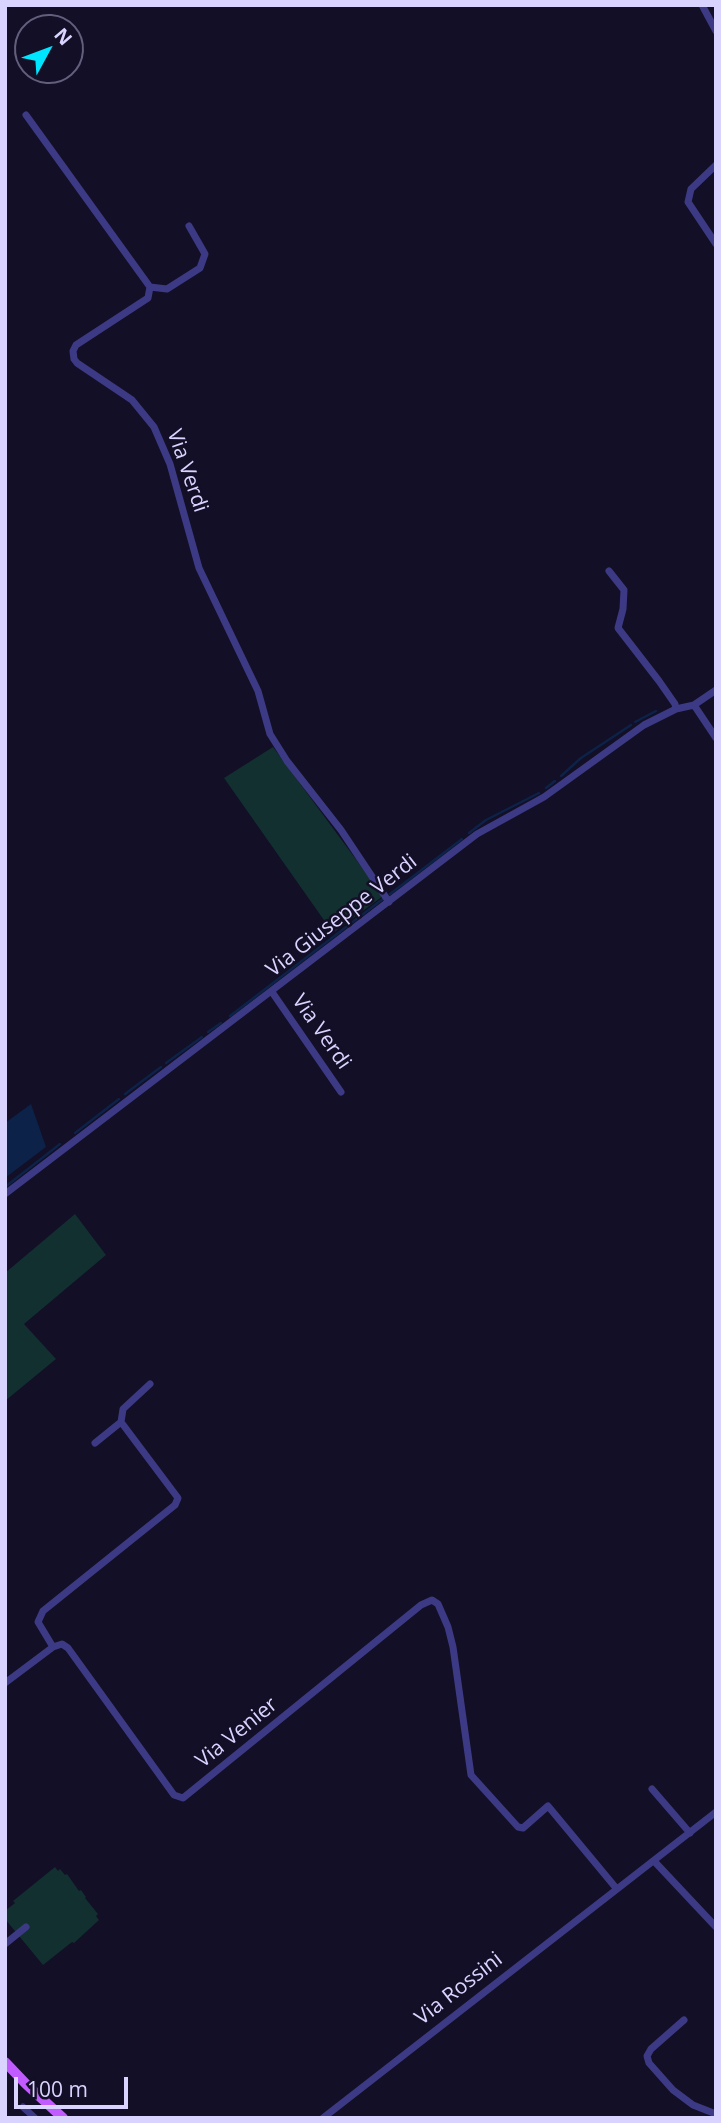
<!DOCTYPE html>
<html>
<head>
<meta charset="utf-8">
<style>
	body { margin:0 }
	#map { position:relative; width:721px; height:2123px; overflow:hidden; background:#130f26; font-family:"Open Sans",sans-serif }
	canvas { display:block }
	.frame { position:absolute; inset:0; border:7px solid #d9d4ff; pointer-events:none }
	.north { position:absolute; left:14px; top:14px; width:70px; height:70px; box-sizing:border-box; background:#130f26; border:2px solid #625e7d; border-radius:50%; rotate:49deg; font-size:19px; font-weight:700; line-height:28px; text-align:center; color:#d9d4ff }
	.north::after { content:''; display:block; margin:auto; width:24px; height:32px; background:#00e5ff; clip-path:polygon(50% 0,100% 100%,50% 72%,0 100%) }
	.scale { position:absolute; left:14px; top:2077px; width:114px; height:32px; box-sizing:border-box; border:4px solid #d9d4ff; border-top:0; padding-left:9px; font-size:21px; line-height:24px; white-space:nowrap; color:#d9d4ff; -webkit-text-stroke:5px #130f26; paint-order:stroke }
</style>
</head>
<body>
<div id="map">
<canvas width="721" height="2123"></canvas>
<div class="frame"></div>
<div class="north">N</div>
<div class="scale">100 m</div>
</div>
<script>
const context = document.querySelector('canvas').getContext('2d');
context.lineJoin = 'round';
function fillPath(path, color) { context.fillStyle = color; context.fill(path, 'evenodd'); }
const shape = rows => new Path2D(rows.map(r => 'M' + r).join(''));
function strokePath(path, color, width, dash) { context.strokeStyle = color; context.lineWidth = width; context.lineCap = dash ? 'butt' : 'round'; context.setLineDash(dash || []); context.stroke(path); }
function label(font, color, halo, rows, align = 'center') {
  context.font = font + ' "Open Sans",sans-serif'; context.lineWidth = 5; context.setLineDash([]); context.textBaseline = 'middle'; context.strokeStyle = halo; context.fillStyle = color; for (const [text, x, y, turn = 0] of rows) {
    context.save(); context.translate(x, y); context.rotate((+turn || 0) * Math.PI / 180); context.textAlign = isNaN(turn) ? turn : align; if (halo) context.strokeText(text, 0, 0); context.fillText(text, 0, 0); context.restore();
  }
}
const green = shape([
	[273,747,383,896,333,933,224,778],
	[75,1214,106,1255,24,1324,56,1359,5,1401,5,1273],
	[55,1867,58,1871,60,1869,65,1875,67,1874,79,1891,81,1890,86,1897,85,1898,98,1914,96,1916,99,1920,74,1943,72,1942,43,1965,5,1919,5,1911,15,1903,13,1901]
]);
const water = shape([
	[31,1104,46,1147,5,1178,5,1123]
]);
const stream = shape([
	[635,722,656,711],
	[561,776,581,758,631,725],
	[546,788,555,781],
	[469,833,486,820,539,793],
	[390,894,462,839],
	[230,1016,384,898],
	[208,1032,221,1023],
	[166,1063,202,1037],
	[125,1094,161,1067],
	[75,1133,119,1099],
	[5,1187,60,1144]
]);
const minor = shape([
	[702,5,716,31],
	[26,115,150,287,148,298,76,345,73,351,74,359,77,363,132,400,154,427,170,464,199,568,258,691,270,734,287,761,341,830,389,902],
	[716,165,691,189,688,202,716,244],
	[150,287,167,289,200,268,205,254,189,226],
	[609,571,624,590,623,609,618,628,659,681,675,704,676,709],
	[694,705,716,738],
	[272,992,341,1092],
	[5,1194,477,834,544,797,644,725,676,709,694,705,716,690],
	[95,1443,121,1422],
	[53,1647,38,1622,43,1611,175,1505,178,1498,121,1422,123,1409,150,1384],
	[5,1683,53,1647,62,1644,68,1648,174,1795,183,1798,421,1605,432,1600,438,1604,448,1627,453,1647,471,1775,518,1827,523,1828,548,1806,616,1888],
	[652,1789,690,1833],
	[654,1861,716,1927],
	[5,1944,26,1927],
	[684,2020,651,2049,647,2056,649,2063,673,2090,693,2105,716,2114],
	[23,2107,35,2118],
	[323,2118,716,1812]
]);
const major = shape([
	[5,2062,26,2084,63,2118]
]);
const streetNames = [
	["Via Verdi",187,471,71],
	["Via Giuseppe Verdi",342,916,-38],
	["Via Verdi",321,1032,55],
	["Via Venier",237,1733,-39],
	["Via Rossini",459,1989,-38]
];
fillPath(green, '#12302f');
fillPath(water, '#0c2248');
strokePath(stream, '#0c2248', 2.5);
strokePath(minor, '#3d3a85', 7);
strokePath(major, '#c25bff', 10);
label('21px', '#d9d4ff', '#130f26', streetNames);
</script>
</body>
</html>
